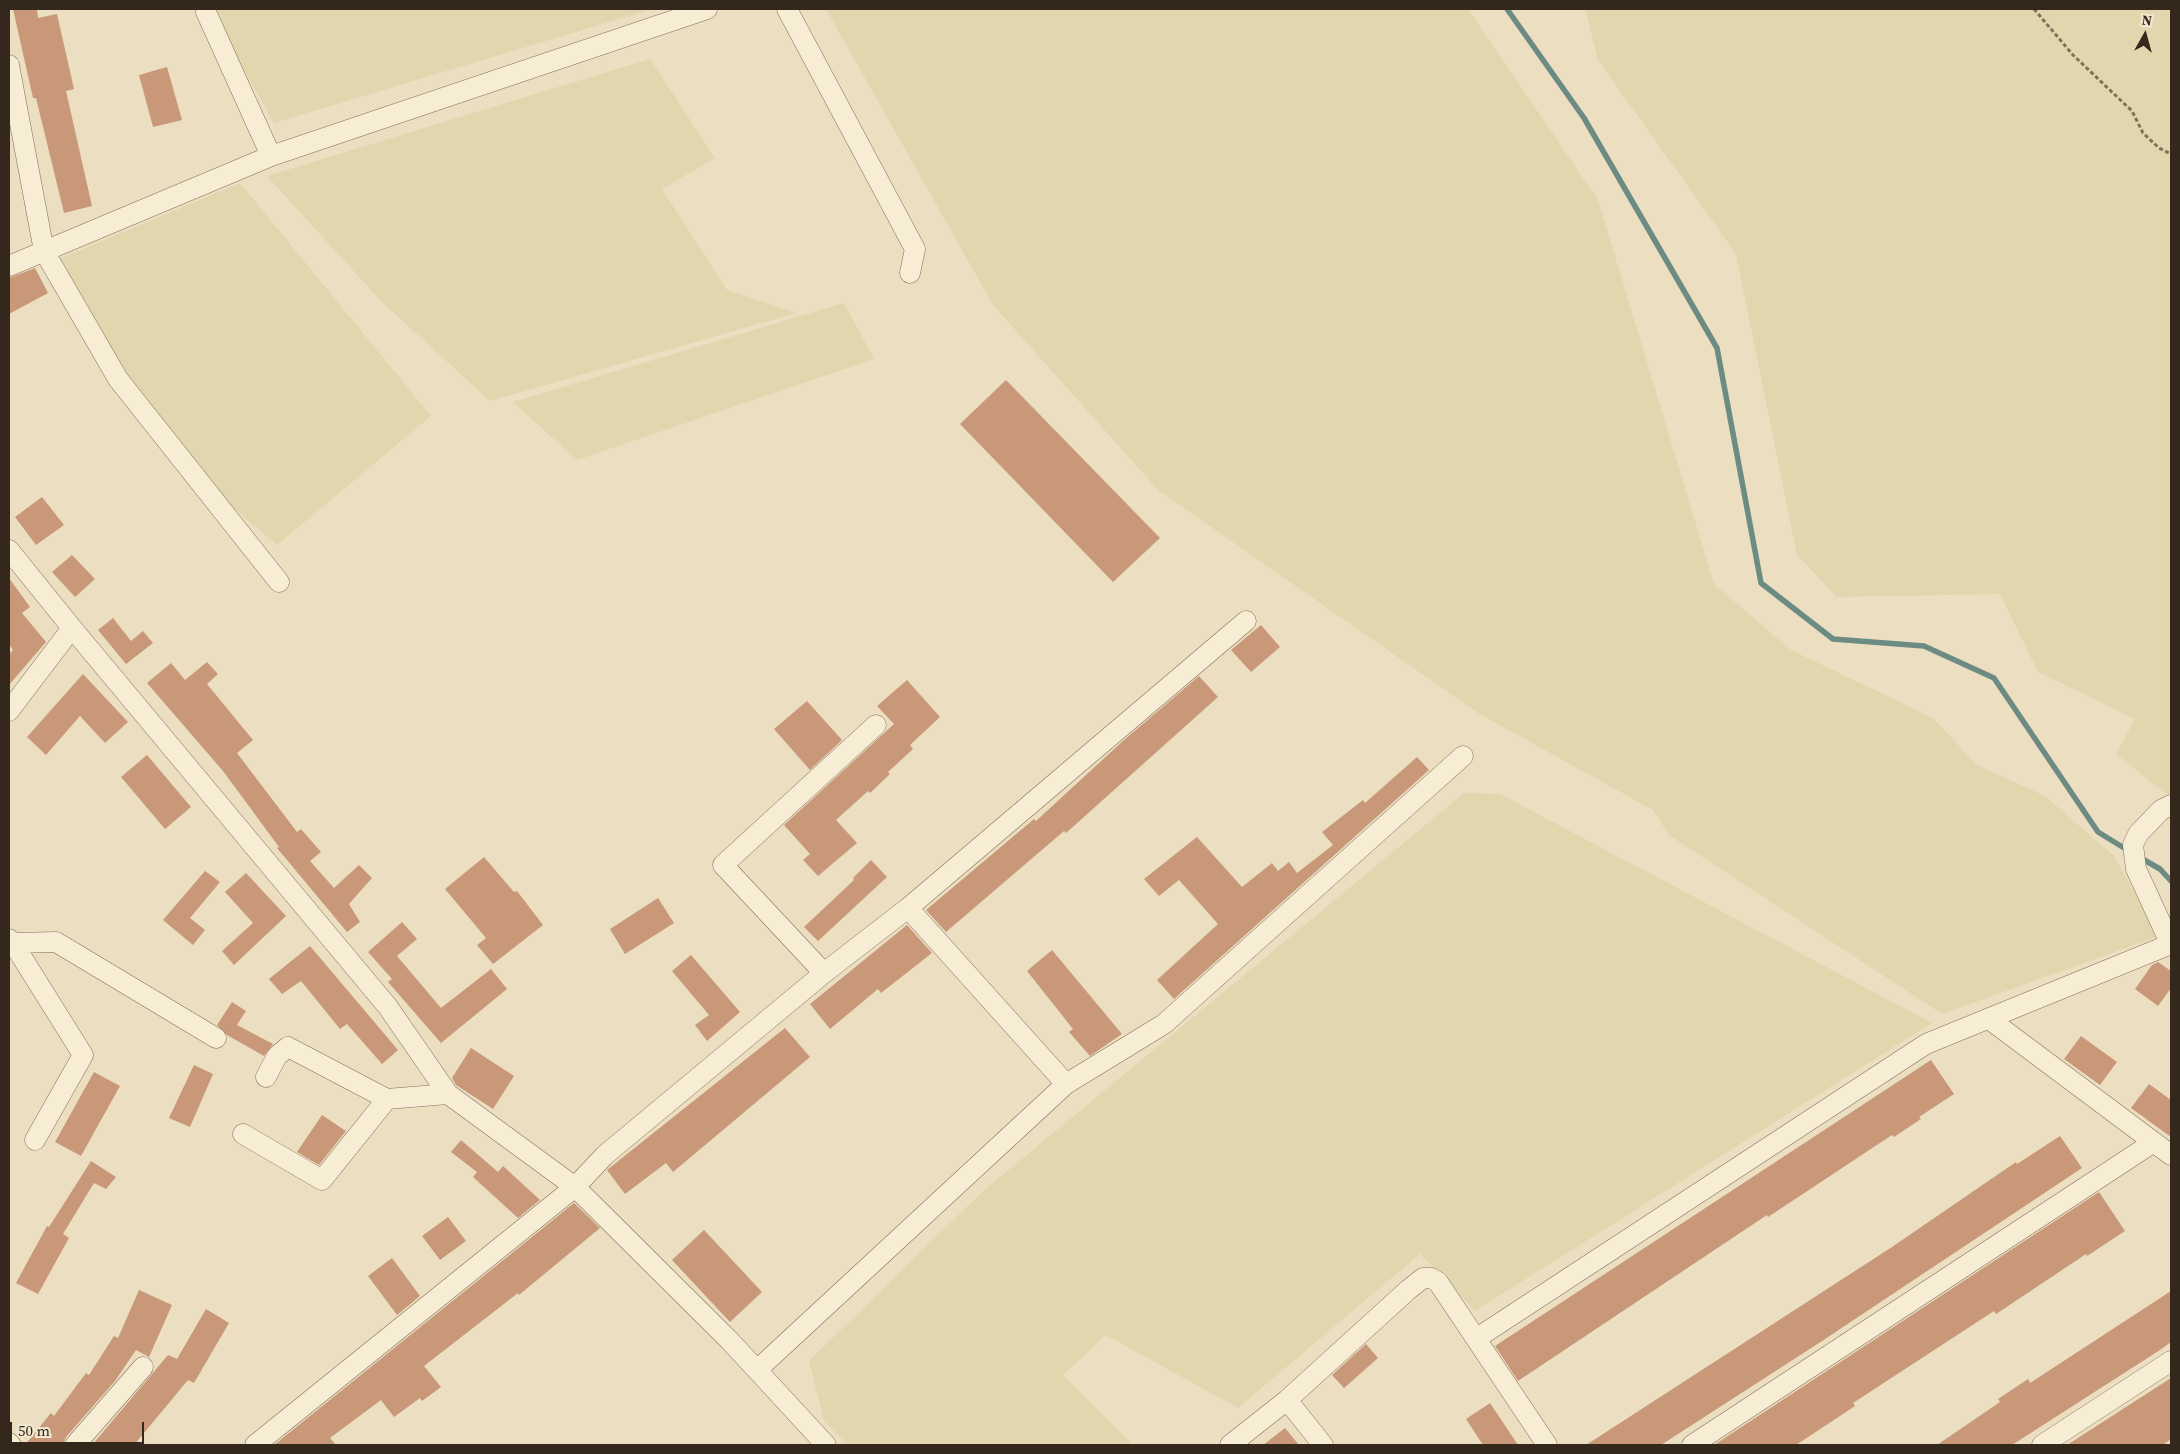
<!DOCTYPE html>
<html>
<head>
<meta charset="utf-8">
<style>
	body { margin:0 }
	#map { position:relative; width:2180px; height:1454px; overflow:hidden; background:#ebdec1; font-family:"Source Serif 4",serif }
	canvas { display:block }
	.frame { position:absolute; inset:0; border:10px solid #34281d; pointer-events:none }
	.north { position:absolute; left:2120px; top:10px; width:50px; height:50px; -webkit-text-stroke:4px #f3e8d0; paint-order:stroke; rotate:7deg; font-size:14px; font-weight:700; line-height:20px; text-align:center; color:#34281d }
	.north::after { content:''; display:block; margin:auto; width:18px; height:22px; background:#34281d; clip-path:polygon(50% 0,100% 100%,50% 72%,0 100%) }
	.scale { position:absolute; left:10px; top:1422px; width:134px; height:22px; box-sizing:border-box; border:2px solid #34281d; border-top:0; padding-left:6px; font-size:15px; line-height:18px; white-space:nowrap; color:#34281d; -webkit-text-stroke:4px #f3e8d0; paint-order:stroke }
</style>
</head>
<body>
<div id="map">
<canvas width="2180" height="1454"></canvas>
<div class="frame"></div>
<div class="north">N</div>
<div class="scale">50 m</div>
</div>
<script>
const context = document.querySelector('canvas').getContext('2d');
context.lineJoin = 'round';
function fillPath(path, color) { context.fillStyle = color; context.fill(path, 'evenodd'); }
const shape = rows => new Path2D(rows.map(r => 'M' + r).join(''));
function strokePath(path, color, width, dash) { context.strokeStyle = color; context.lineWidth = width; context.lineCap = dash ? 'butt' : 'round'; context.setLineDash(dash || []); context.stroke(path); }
const farmland = shape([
	[210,9,652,9,274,123],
	[826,9,1468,9,1598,200,1714,584,1791,650,1933,718,1977,765,2045,796,2114,856,2159,936,1942,1014,1669,835,1653,810,1478,713,1158,490,993,305],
	[1585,9,2171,9,2171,794,2168,795,2116,754,2135,719,2038,672,2000,594,1837,597,1797,555,1736,254,1598,60],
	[650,59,715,158,662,189,727,290,796,313,490,401,381,301,267,176],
	[240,183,431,416,277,545,221,497,129,378,52,262],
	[844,303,874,359,577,460,513,402],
	[1464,793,1500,794,1932,1023,1475,1311,1420,1254,1238,1408,1106,1335,1063,1375,1133,1445,848,1445,824,1421,809,1361,982,1192]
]);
const stream = shape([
	[1507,9,1584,118,1717,348,1761,583,1833,639,1924,646,1994,678,2098,832,2129,851],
	[2139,857,2160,869,2171,881]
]);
const building = shape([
	[13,9,37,9,38,18,57,14,74,89,66,91,92,206,64,213,36,98,33,98],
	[167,67,182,120,153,127,139,75],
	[35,268,48,293,9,314,9,278],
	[1006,380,1160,538,1113,582,960,424],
	[42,497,64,525,36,545,15,517],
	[72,555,95,579,75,597,52,572],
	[9,578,30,607,22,613,46,642,9,685,9,654,13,650,9,644],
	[113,618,131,641,143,631,153,643,126,664,98,630],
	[1261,625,1280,647,1251,672,1231,650],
	[207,662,218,674,207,684,253,740,237,753,297,832,301,829,321,852,310,861,334,888,359,865,372,878,349,904,360,922,347,932,277,848,279,847,223,771,147,683,171,663,185,680],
	[83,674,128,722,105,743,80,716,46,755,27,737],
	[1199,676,1218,697,1066,833,1064,831,946,932,926,910,1034,819,1036,821,1124,740],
	[907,680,940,717,910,745,913,749,888,772,890,774,870,793,868,791,836,820,857,843,818,876,803,860,810,854,784,825,894,724,877,706],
	[807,701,842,740,810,770,774,729],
	[147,755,191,807,165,829,121,777],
	[1417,757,1429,770,1174,999,1157,980,1218,924,1179,880,1159,896,1144,879,1197,837,1242,887,1272,863,1278,871,1289,862,1297,873,1333,845,1322,832,1363,800,1365,803],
	[484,857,514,892,517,891,543,925,493,964,477,945,486,938,445,889],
	[871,860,887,877,818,941,804,927,854,880,853,878],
	[205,871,220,882,190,918,205,930,193,945,163,920],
	[246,873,286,916,234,965,222,951,253,923,225,892],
	[658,898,674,923,625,954,610,929],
	[402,922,417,939,397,956,441,1008,491,969,507,989,441,1043,388,982,392,979,368,952],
	[907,925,932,953,881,993,878,989,830,1029,810,1004],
	[310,946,398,1050,382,1064,347,1024,340,1029,301,981,282,994,269,979],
	[1052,950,1122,1034,1090,1056,1069,1032,1073,1029,1027,971],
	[691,955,740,1012,707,1041,695,1025,709,1015,672,971],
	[2158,962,2171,971,2171,988,2158,1006,2135,989,2152,965],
	[232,1002,246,1011,237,1025,273,1044,264,1056,227,1035,217,1025],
	[785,1028,810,1057,673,1172,666,1163,625,1194,607,1170],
	[2081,1036,2117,1062,2100,1085,2064,1059],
	[471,1048,514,1076,493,1109,456,1085,452,1078],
	[1931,1060,1954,1094,1919,1117,1921,1119,1894,1137,1892,1135,1768,1217,1767,1215,1518,1381,1495,1346],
	[194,1065,213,1074,190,1127,169,1118],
	[94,1072,120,1086,81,1156,55,1142],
	[2149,1084,2171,1100,2171,1137,2131,1108],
	[322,1115,346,1131,319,1165,297,1152],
	[2060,1136,2082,1168,1822,1341,1661,1445,1586,1445,1892,1247,2016,1162,2017,1164],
	[461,1140,498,1172,503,1166,540,1200,518,1218,473,1177,477,1172,451,1152],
	[91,1161,116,1177,106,1189,94,1183,63,1234,69,1238,38,1294,16,1283,47,1226,49,1227],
	[2099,1192,2125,1231,2087,1256,2086,1254,1996,1314,1994,1311,1853,1403,1855,1406,1796,1445,1714,1445],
	[574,1203,600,1228,519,1295,518,1293,424,1366,441,1387,422,1401,420,1398,394,1417,381,1400,330,1438,336,1445,274,1445],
	[448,1217,466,1241,440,1260,422,1236],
	[704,1230,762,1292,730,1322,672,1260],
	[392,1258,420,1296,397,1315,368,1276],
	[139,1290,172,1305,149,1357,136,1350,115,1381,66,1437,63,1445,25,1445,51,1413,54,1416,86,1373,89,1375,114,1336,118,1338],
	[2171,1291,2171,1342,2160,1350,2012,1445,1937,1445,2000,1402,1998,1399,2028,1379,2030,1383],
	[206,1309,229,1323,194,1383,188,1380,134,1445,92,1445,168,1355,177,1359],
	[1366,1344,1378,1358,1344,1388,1332,1375],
	[2171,1378,2171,1439,2163,1445,2067,1445],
	[1490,1403,1518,1445,1483,1445,1466,1419],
	[1285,1428,1299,1445,1263,1445]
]);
const path = shape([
	[2034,9,2073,55,2132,111,2143,133,2159,148,2171,154]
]);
const minor = shape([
	[787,9,915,249,910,273],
	[206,12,271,156],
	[9,65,44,251,118,379,279,582],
	[9,266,271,156,707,9],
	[9,550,72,628,388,1007,448,1094,575,1187,730,1341,826,1445],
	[9,711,72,628],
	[2171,805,2161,810,2138,834,2133,845,2136,869,2171,945],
	[908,908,1066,1084],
	[9,939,13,943,83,1055,35,1140],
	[13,943,56,942,216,1038],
	[824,973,723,865,876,725],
	[1989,1019,2171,1155],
	[266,1077,277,1056,288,1047,387,1099,448,1094],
	[243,1134,322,1180,387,1099],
	[1477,1338,1926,1044,2171,944],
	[757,1370,1066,1084,1164,1024,1463,756],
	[1287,1400,1323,1445],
	[9,1443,11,1445],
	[75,1445,143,1367],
	[255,1445,575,1187,605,1155,824,973,908,908,1246,621],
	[1230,1445,1287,1400,1408,1290,1423,1278,1431,1278,1438,1282,1547,1445],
	[1692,1445,2154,1142],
	[2042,1445,2171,1361]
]);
fillPath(farmland, '#e0d7af');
strokePath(stream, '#6b8b83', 5.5);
fillPath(building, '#c89879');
strokePath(minor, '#846f5a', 21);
strokePath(path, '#846f5a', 3, [4, 2.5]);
strokePath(minor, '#f7ecd4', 20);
</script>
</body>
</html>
